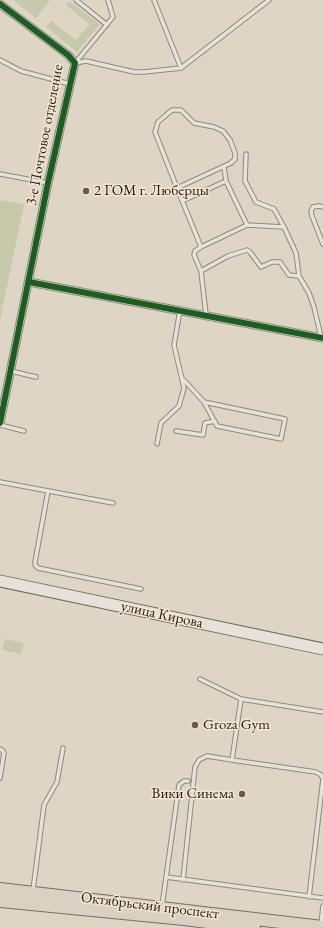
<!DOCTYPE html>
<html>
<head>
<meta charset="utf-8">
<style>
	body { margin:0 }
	canvas { display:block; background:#dfd5c5 }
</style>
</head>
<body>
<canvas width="323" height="928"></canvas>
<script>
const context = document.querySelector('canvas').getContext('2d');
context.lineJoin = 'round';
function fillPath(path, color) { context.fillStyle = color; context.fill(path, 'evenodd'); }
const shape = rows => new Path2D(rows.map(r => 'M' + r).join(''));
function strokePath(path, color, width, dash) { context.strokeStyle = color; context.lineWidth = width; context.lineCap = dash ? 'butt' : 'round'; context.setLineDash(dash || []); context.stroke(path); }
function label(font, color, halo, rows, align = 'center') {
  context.font = font + ' "EB Garamond",serif'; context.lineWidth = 3; context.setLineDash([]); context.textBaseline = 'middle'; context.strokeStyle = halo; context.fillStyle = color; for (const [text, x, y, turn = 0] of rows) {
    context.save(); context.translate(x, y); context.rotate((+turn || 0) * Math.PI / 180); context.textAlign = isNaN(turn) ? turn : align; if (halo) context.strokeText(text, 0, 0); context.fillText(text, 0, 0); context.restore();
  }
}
const green = shape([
	[13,0,50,0,36,18],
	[69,1,100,24,77,52,46,27,51,21,76,40,89,24,66,5],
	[0,200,24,204,0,320],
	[5,639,24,643,21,654,2,650]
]);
const service = shape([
	[76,0,107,25],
	[154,0,181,68],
	[0,60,21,71,70,84],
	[75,63,86,61,134,72,144,72,181,68,269,0],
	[75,63,113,17,108,0],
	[246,154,245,181,256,202,274,209,284,227],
	[224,167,226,181,247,225,284,227,296,253,299,276],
	[0,174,48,183],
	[177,188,155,132,158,122,172,110,181,110,194,123,214,127,223,131,230,140,235,153,235,159,231,163,177,188,201,247,195,251,194,255,201,271,228,256,247,250,250,252,261,267,272,262,280,262,289,275,299,276,309,293,314,307,321,337],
	[182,201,226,181],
	[323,244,312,216,311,211,313,207,319,206,323,207],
	[201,247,247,225],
	[201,271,206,315],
	[11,371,36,377],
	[182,378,204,402,285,419,281,439,217,426,204,402],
	[0,425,24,431],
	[176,431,203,435,205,423,215,421],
	[157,444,161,423,179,406,184,388,174,345,180,310],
	[0,482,113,503],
	[48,491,35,562,35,565,38,568,141,589],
	[200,679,241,699,323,712],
	[0,749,2,750,4,753,0,778],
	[232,760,241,699],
	[166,877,323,898],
	[183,880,195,767,199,760,207,756,232,760,316,772,321,775,323,779,309,897],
	[33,890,44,805,57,782,63,748],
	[162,906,179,785,184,781,188,781],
	[321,924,323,906]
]);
const minor = shape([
	[0,4,68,55,75,63,48,183,0,423],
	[29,282,323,338]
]);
const secondary = shape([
	[0,581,323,649]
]);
const primary = shape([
	[0,889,323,927],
	[0,901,184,919,254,928]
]);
const cycleway = shape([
	[0,4,68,55,75,63,48,183,0,423],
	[29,282,323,338]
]);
const markers = [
	[86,191,4,"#675c4e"],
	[195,725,4,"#675c4e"],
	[242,794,4,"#675c4e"]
];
const streetNames = [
	["3-е Почтовое отделение",45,135,-79],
	["улица Кирова",162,615,12],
	["Октябрьский проспект",150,906,7]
];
const poiNames = [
	["2 ГОМ г. Люберцы",94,191],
	["Groza Gym",203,725],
	["Вики Синема",234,794,"right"]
];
fillPath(green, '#c6c9aa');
strokePath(service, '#8f887e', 5.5);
strokePath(minor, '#8f887e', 9);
strokePath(secondary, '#756f65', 13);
strokePath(primary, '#756f65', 14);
strokePath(service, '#e6e1d9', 3.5);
strokePath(minor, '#e6e1d9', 7);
strokePath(secondary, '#e6e1d9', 11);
strokePath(primary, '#dad1c3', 12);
strokePath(cycleway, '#1b5e20', 6);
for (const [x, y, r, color] of markers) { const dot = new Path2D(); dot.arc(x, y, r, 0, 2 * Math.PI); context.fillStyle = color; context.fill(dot); strokePath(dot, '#f1e6d2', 1.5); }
label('15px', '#271b0e', '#f1e6d2', streetNames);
label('15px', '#271b0e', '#f1e6d2', poiNames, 'left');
</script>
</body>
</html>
